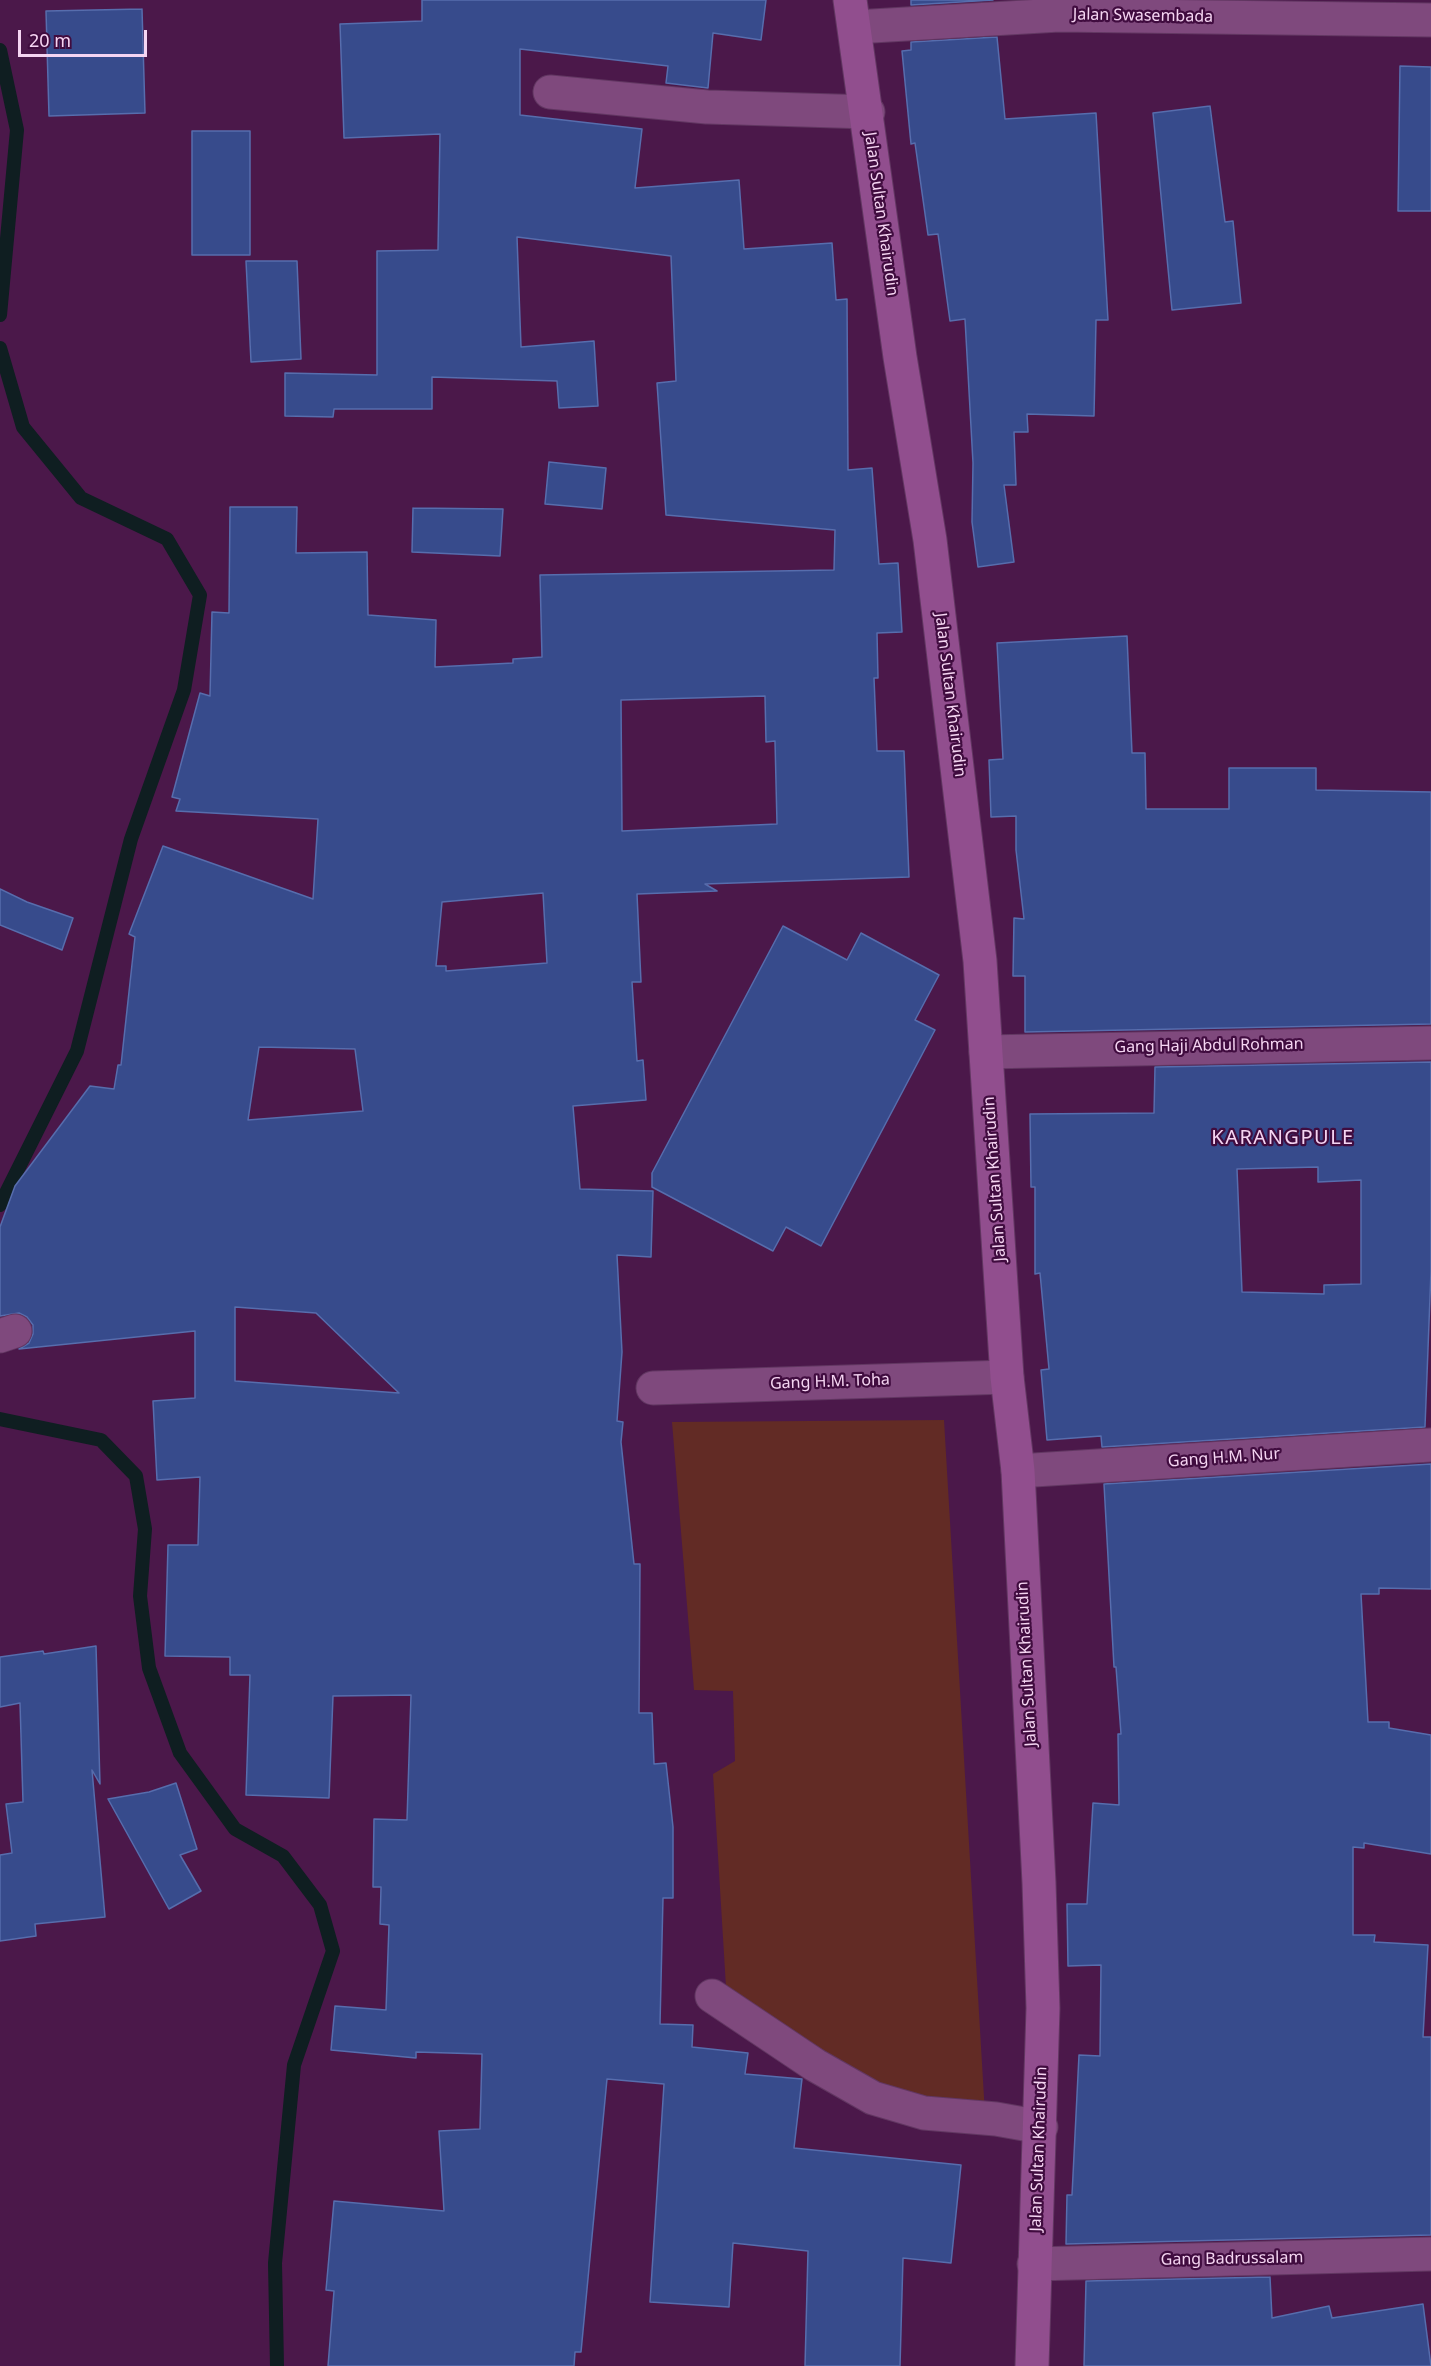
<!DOCTYPE html>
<html>
<head>
<meta charset="utf-8">
<style>
	body { margin:0 }
	#map { position:relative; width:1431px; height:2366px; overflow:hidden; background:#4b184a; font-family:"Noto Sans",sans-serif }
	canvas { display:block }
	.scale { position:absolute; left:18px; top:30px; width:129px; height:27px; box-sizing:border-box; border:3px solid #f5d5f2; border-top:0; padding-left:8px; font-size:18px; line-height:21px; white-space:nowrap; color:#f5d5f2; -webkit-text-stroke:4px #400c3f; paint-order:stroke }
</style>
</head>
<body>
<div id="map">
<canvas width="1431" height="2366"></canvas>
<div class="scale">20 m</div>
</div>
<script>
const context = document.querySelector('canvas').getContext('2d');
context.lineJoin = 'round';
function fillPath(path, color) { context.fillStyle = color; context.fill(path, 'evenodd'); }
const shape = rows => new Path2D(rows.map(r => 'M' + r).join(''));
function strokePath(path, color, width, dash) { context.strokeStyle = color; context.lineWidth = width; context.lineCap = dash ? 'butt' : 'round'; context.setLineDash(dash || []); context.stroke(path); }
function label(font, color, halo, rows, align = 'center') {
  context.font = font + ' "Noto Sans",sans-serif'; context.lineWidth = 4.5; context.setLineDash([]); context.textBaseline = 'middle'; context.strokeStyle = halo; context.fillStyle = color; for (const [text, x, y, turn = 0] of rows) {
    context.save(); context.translate(x, y); context.rotate((+turn || 0) * Math.PI / 180); context.textAlign = isNaN(turn) ? turn : align; if (halo) context.strokeText(text, 0, 0); context.fillText(text, 0, 0); context.restore();
  }
}
const green = shape([
	[944,1420,985,2114,880,2098,726,1987,713,1774,735,1761,733,1691,694,1690,672,1422]
]);
const stream = shape([
	[0,50,17,130,0,315],
	[0,348,23,427,81,498,167,539,200,595,184,690,131,839,77,1051,0,1205],
	[0,1419,101,1440,136,1476,145,1529,140,1596,149,1668,180,1753,235,1829,283,1856,320,1905,333,1951,294,2065,275,2263,277,2366]
]);
const building = shape([
	[422,0,766,0,761,40,713,33,708,88,666,83,668,66,520,49,520,115,642,129,635,188,739,180,744,249,832,243,836,300,847,299,848,470,872,468,879,564,898,563,902,632,877,633,878,678,874,678,877,751,904,751,909,877,705,884,717,891,637,894,641,982,632,982,637,1061,643,1060,646,1100,573,1106,580,1189,653,1191,651,1257,617,1255,622,1352,617,1421,623,1422,621,1442,634,1564,640,1564,639,1713,652,1713,654,1764,666,1763,673,1827,673,1898,663,1898,660,2024,693,2025,692,2047,748,2053,745,2074,802,2079,794,2148,961,2165,951,2263,903,2258,900,2366,805,2366,808,2251,733,2243,729,2307,650,2302,664,2084,607,2079,581,2352,575,2352,574,2366,328,2366,334,2291,326,2290,334,2201,444,2211,439,2131,480,2129,482,2054,416,2052,416,2058,331,2050,335,2006,386,2010,389,1925,380,1924,381,1887,373,1887,374,1819,407,1820,411,1695,333,1696,329,1798,246,1795,250,1675,230,1675,230,1657,165,1656,168,1545,198,1545,200,1477,157,1480,153,1401,195,1398,195,1331,19,1349,29,1343,33,1334,33,1325,27,1317,19,1313,0,1316,0,1227,15,1186,90,1086,114,1089,118,1065,121,1065,135,937,129,934,163,846,313,899,318,819,176,811,180,799,172,797,200,693,210,696,212,612,229,613,230,507,297,507,296,553,367,552,368,615,436,620,435,667,513,663,513,659,542,657,540,575,834,570,835,530,666,515,657,383,676,381,671,256,517,237,521,347,594,341,598,406,559,408,557,381,432,377,432,409,334,409,333,417,285,416,285,373,377,375,377,251,438,250,440,134,344,138,340,24,422,21,422,0],
	[765,696,766,742,775,741,777,824,622,831,621,700,765,696],
	[543,893,547,963,446,971,446,966,436,966,442,902,543,893],
	[259,1047,355,1049,363,1111,248,1120,259,1047],
	[235,1307,316,1313,399,1393,235,1381,235,1307],
	[911,0,993,0,911,5,911,0],
	[142,9,145,113,49,116,46,11,142,9],
	[997,37,1005,119,1096,113,1108,320,1096,320,1094,416,1027,414,1028,432,1014,432,1016,485,1004,485,1014,562,978,567,972,522,973,463,965,319,950,321,938,234,928,235,915,143,911,144,902,51,911,50,911,42,997,37],
	[1400,66,1431,67,1431,211,1398,211,1400,66],
	[1210,106,1225,222,1233,221,1241,303,1172,310,1153,113,1210,106],
	[192,131,250,131,250,255,192,255,192,131],
	[246,261,297,261,301,359,251,362,246,261],
	[549,462,606,468,602,509,545,504,549,462],
	[413,508,503,509,500,556,412,552,413,508],
	[1127,636,1132,753,1145,753,1146,809,1229,809,1229,768,1316,768,1316,790,1431,792,1431,1024,1025,1032,1025,976,1013,976,1014,918,1024,919,1016,850,1016,816,991,817,989,760,1003,759,997,643,1127,636],
	[0,889,27,902,73,918,62,950,0,925,0,889],
	[783,926,847,960,861,933,939,975,915,1020,935,1030,821,1246,786,1227,773,1251,652,1187,652,1173,783,926],
	[1431,1062,1431,1271,1425,1427,1102,1447,1101,1436,1047,1440,1041,1370,1049,1369,1040,1273,1035,1274,1035,1187,1031,1187,1030,1114,1154,1113,1155,1067,1431,1062],
	[1318,1167,1318,1182,1361,1180,1361,1284,1324,1285,1324,1294,1242,1292,1237,1169,1318,1167],
	[1431,1464,1431,1589,1379,1588,1379,1594,1361,1594,1368,1722,1389,1722,1389,1728,1431,1735,1431,1854,1364,1843,1364,1848,1353,1847,1353,1935,1375,1935,1374,1942,1428,1945,1423,2037,1431,2037,1431,2235,1066,2244,1067,2195,1072,2195,1079,2055,1100,2056,1101,1965,1068,1966,1067,1904,1087,1904,1093,1803,1119,1805,1118,1734,1121,1734,1116,1667,1114,1667,1104,1484,1431,1464],
	[96,1646,100,1784,92,1770,105,1917,35,1924,36,1936,0,1941,0,1855,12,1853,6,1804,23,1802,20,1703,0,1707,0,1657,43,1651,44,1654,96,1646],
	[176,1783,197,1849,180,1855,201,1891,169,1909,108,1799,149,1792,176,1783],
	[1270,2277,1272,2318,1329,2306,1332,2318,1423,2304,1431,2366,1084,2366,1086,2281,1270,2277]
]);
const minor = shape([
	[550,92,707,107,868,112],
	[986,1052,1431,1043],
	[0,1336,15,1331],
	[653,1388,1007,1377],
	[1018,1471,1431,1445],
	[712,1996,815,2065,873,2098,924,2113,996,2119,1041,2127],
	[1034,2264,1431,2254]
]);
const tertiary = shape([
	[855,27,1059,15,1431,20]
]);
const secondary = shape([
	[850,0,900,357,930,540,980,961,1007,1377,1018,1471,1039,1883,1043,2008,1032,2366]
]);
const streetNames = [
	["Jalan Swasembada",1143,16,1],
	["Jalan Sultan Khairudin",881,214,82],
	["Jalan Sultan Khairudin",950,695,83],
	["Gang Haji Abdul Rohman",1209,1046,-1],
	["Jalan Sultan Khairudin",995,1179,-94],
	["Gang H.M. Toha",830,1382,-2],
	["Gang H.M. Nur",1224,1458,-4],
	["Jalan Sultan Khairudin",1027,1664,-93],
	["Jalan Sultan Khairudin",1039,2149,-88],
	["Gang Badrussalam",1232,2259,-1]
];
const quarterNames = [
	["KARANGPULE",1283,1138]
];
fillPath(green, '#622b25');
strokePath(stream, '#0f1e21', 14);
fillPath(building, '#374b8c');
strokePath(building, '#576dad', 1.5);
strokePath(minor, '#623762', 35);
strokePath(tertiary, '#623762', 35);
strokePath(secondary, '#623762', 35);
strokePath(minor, '#7f497d', 33);
strokePath(tertiary, '#7f497d', 33);
strokePath(secondary, '#914e8e', 33);
label('16px', '#f5d5f2', '#400c3f', streetNames);
context.letterSpacing = '1.5px';
label('20px', '#f5d5f2', '#400c3f', quarterNames);
context.letterSpacing = '0px';
</script>
</body>
</html>
